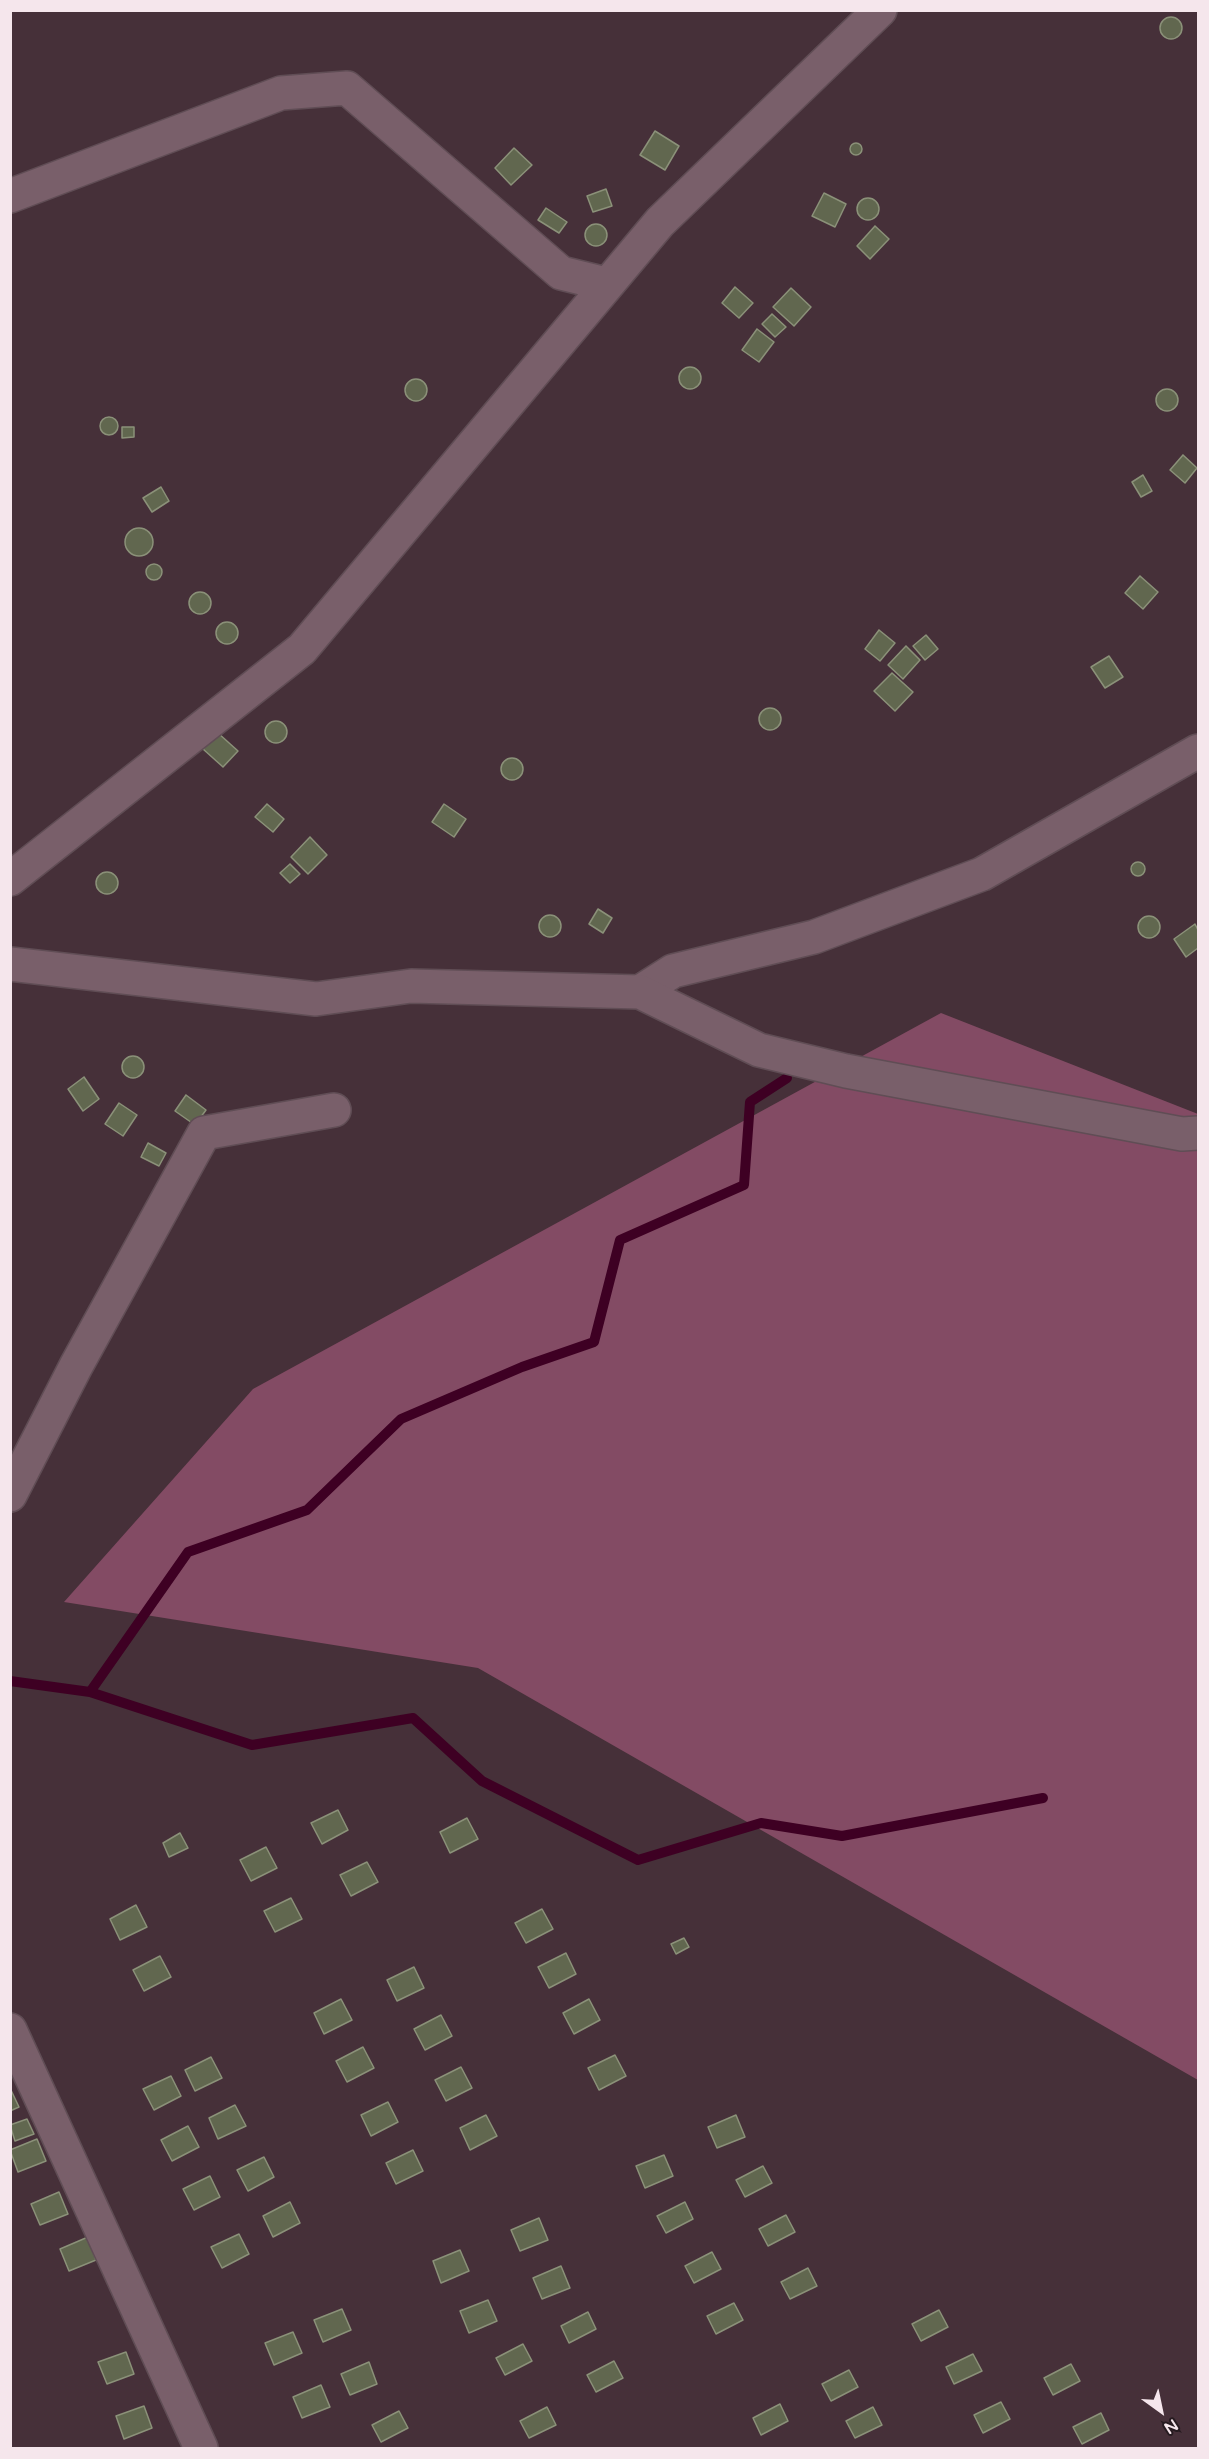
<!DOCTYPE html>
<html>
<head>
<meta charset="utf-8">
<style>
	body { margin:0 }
	#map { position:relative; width:1209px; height:2459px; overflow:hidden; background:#463039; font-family:"Varela Round",sans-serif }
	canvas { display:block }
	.frame { position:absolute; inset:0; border:12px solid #f5e6ec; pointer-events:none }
	.north { position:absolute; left:1131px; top:2381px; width:60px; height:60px; -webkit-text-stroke:4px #261b20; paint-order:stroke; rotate:147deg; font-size:16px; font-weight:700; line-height:24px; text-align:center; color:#f5e6ec }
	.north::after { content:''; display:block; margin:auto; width:21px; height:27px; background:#f5e6ec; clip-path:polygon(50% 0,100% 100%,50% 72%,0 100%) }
</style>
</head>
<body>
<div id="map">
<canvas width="1209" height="2459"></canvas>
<div class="frame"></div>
<div class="north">N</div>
</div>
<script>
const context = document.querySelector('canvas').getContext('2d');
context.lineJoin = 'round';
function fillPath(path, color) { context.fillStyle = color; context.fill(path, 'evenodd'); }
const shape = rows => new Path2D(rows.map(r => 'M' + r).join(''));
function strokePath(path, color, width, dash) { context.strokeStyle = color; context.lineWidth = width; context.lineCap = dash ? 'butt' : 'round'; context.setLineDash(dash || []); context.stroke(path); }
const green = shape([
	[941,1013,1198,1114,1198,2080,478,1668,64,1602,253,1389]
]);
const stream = shape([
	[10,1681,90,1692,252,1745,413,1718,482,1781,638,1860,761,1823,842,1836,1043,1798],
	[90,1692,188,1552,307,1510,401,1419,522,1367,594,1342,620,1240,744,1185,750,1102,787,1078]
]);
const building = shape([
	'1160 28a11 11 0 1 1 22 0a11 11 0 1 1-22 0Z',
	[655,131,679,146,665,170,640,155,655,131],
	'850 149a6 6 0 1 1 12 0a6 6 0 1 1-12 0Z',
	[514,148,532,165,511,185,495,168,514,148],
	[606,189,612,206,593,212,587,196,606,189],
	[824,193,846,204,835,227,812,216,824,193],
	'857 209a11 11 0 1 1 22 0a11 11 0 1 1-22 0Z',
	[546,208,567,222,559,233,538,220,546,208],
	'585 235a11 11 0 1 1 22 0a11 11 0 1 1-22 0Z',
	[875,226,889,239,870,259,857,246,875,226],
	[735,287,753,303,739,318,722,303,735,287],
	[791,288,811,307,794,326,773,307,791,288],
	[772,314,786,327,775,337,762,324,772,314],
	[757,329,774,342,759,362,742,350,757,329],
	'679 378a11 11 0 1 1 22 0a11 11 0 1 1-22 0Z',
	'405 390a11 11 0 1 1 22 0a11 11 0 1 1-22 0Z',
	'1156 400a11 11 0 1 1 22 0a11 11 0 1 1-22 0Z',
	'100 426a9 9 0 1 1 18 0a9 9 0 1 1-18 0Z',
	[122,427,134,427,134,437,122,438,122,427],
	[1183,455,1197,468,1185,483,1170,470,1183,455],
	[1143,475,1152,491,1141,497,1132,482,1143,475],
	[161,487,169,501,152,512,143,498,161,487],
	'125 542a14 14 0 1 1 28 0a14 14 0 1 1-28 0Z',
	'146 572a8 8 0 1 1 16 0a8 8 0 1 1-16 0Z',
	[1140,576,1158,592,1143,609,1125,593,1140,576],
	'189 603a11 11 0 1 1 22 0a11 11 0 1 1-22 0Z',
	'216 633a11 11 0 1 1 22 0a11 11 0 1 1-22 0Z',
	[879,630,895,643,880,661,865,649,879,630],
	[926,635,938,649,925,660,913,646,926,635],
	[906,646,920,660,903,679,888,665,906,646],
	[1109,656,1123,677,1105,688,1091,667,1109,656],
	[892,673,913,692,895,711,874,691,892,673],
	'759 719a11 11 0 1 1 22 0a11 11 0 1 1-22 0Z',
	'265 732a11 11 0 1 1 22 0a11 11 0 1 1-22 0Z',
	[218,733,238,751,223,767,203,749,218,733],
	'501 769a11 11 0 1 1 22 0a11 11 0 1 1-22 0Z',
	[267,804,284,819,273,832,255,817,267,804],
	[444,804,466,819,454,837,432,822,444,804],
	[310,837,327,855,308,874,291,857,310,837],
	'1131 869a7 7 0 1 1 14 0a7 7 0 1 1-14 0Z',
	[290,864,300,874,290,883,280,873,290,864],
	'96 883a11 11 0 1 1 22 0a11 11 0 1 1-22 0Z',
	[598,909,612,918,603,933,589,924,598,909],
	'539 926a11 11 0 1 1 22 0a11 11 0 1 1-22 0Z',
	'1138 927a11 11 0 1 1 22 0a11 11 0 1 1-22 0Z',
	[1195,924,1198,930,1198,948,1186,957,1174,939,1195,924],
	'122 1067a11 11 0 1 1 22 0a11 11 0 1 1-22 0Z',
	[84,1077,99,1099,83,1111,68,1089,84,1077],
	[186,1095,206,1110,195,1125,175,1111,186,1095],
	[119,1103,137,1115,123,1136,105,1124,119,1103],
	[148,1143,166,1153,159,1166,141,1157,148,1143],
	[338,1810,348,1830,322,1844,311,1823,338,1810],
	[467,1818,478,1839,450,1853,440,1832,467,1818],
	[180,1833,188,1848,169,1857,163,1843,180,1833],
	[266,1847,277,1868,251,1881,240,1860,266,1847],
	[367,1862,378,1882,351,1896,340,1875,367,1862],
	[291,1898,302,1919,275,1932,264,1911,291,1898],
	[136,1905,147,1927,120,1940,110,1919,136,1905],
	[542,1909,553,1929,526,1943,515,1923,542,1909],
	[684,1938,689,1947,676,1954,671,1944,684,1938],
	[566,1953,576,1974,549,1988,538,1967,566,1953],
	[160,1956,171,1977,144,1991,133,1970,160,1956],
	[414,1967,424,1988,397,2001,387,1980,414,1967],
	[341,1999,352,2020,324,2034,314,2013,341,1999],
	[589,1999,600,2020,574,2034,563,2013,589,1999],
	[441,2015,452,2036,425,2050,414,2029,441,2015],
	[363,2047,374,2068,347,2082,336,2061,363,2047],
	[615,2055,626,2076,599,2090,588,2068,615,2055],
	[211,2057,222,2078,195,2091,185,2070,211,2057],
	[461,2067,472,2088,446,2101,435,2080,461,2067],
	[171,2076,181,2096,154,2110,143,2089,171,2076],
	[10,2088,19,2107,10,2111,10,2088],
	[388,2102,398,2122,371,2136,361,2115,388,2102],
	[235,2105,246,2126,218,2139,209,2118,235,2105],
	[486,2115,497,2136,470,2150,460,2128,486,2115],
	[736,2115,745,2137,717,2148,708,2127,736,2115],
	[27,2119,34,2134,15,2141,10,2125,27,2119],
	[188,2126,199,2147,172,2161,161,2140,188,2126],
	[37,2139,46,2161,18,2172,10,2150,37,2139],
	[413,2150,423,2171,396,2184,386,2163,413,2150],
	[664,2155,673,2176,645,2188,636,2166,664,2155],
	[264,2157,274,2177,248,2191,237,2170,264,2157],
	[763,2166,772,2183,745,2197,736,2180,763,2166],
	[210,2176,220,2197,194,2210,183,2189,210,2176],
	[59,2192,68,2214,40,2225,31,2204,59,2192],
	[290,2202,300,2223,273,2237,263,2216,290,2202],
	[685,2202,693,2219,666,2233,657,2216,685,2202],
	[786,2215,795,2232,768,2246,759,2229,786,2215],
	[539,2218,548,2240,520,2251,511,2230,539,2218],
	[239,2234,249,2254,222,2268,211,2247,239,2234],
	[88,2237,96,2260,69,2271,60,2249,88,2237],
	[460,2250,469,2271,441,2283,433,2261,460,2250],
	[712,2252,721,2269,694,2283,685,2266,712,2252],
	[561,2266,570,2288,542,2299,533,2278,561,2266],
	[808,2268,817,2286,790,2299,781,2282,808,2268],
	[488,2300,497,2321,469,2333,460,2311,488,2300],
	[734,2303,743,2320,716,2334,707,2316,734,2303],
	[342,2309,351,2330,323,2342,314,2320,342,2309],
	[939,2310,948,2327,921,2341,912,2324,939,2310],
	[588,2312,596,2329,569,2343,561,2326,588,2312],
	[293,2332,302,2353,274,2365,265,2343,293,2332],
	[523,2344,532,2361,505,2375,496,2358,523,2344],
	[126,2352,134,2374,107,2384,98,2362,126,2352],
	[973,2354,982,2371,954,2384,946,2367,973,2354],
	[614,2361,623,2378,596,2392,587,2375,614,2361],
	[369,2362,377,2384,350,2395,341,2374,369,2362],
	[1071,2364,1080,2381,1053,2395,1044,2378,1071,2364],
	[849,2370,858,2387,831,2401,822,2384,849,2370],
	[321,2385,330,2407,302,2418,293,2397,321,2385],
	[1001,2402,1010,2419,983,2433,974,2415,1001,2402],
	[780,2404,788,2421,761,2435,753,2418,780,2404],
	[144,2406,152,2428,124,2439,116,2416,144,2406],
	[547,2407,556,2425,529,2438,520,2421,547,2407],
	[873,2407,882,2425,855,2438,846,2421,873,2407],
	[399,2411,408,2428,381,2442,372,2425,399,2411],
	[1101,2413,1109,2430,1082,2444,1073,2427,1101,2413]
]);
const street = shape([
	[10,196,281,93,347,88,561,273,606,284],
	[10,879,302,649,660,222,880,10],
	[640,992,673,971,814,937,982,874,1198,751],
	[10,1495,76,1366,204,1133,334,1110],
	[10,2030,201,2448]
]);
const secondary = shape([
	[10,964,316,999,411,986,640,992,759,1050,846,1071,1182,1134,1198,1133]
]);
fillPath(green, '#834b64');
strokePath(stream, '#3e0023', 10);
fillPath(building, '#61674f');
strokePath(building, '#8b9179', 1.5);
strokePath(street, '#604d55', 36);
strokePath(secondary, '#604d55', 36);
strokePath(street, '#795f6a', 33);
strokePath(secondary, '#795f6a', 33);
</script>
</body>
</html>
